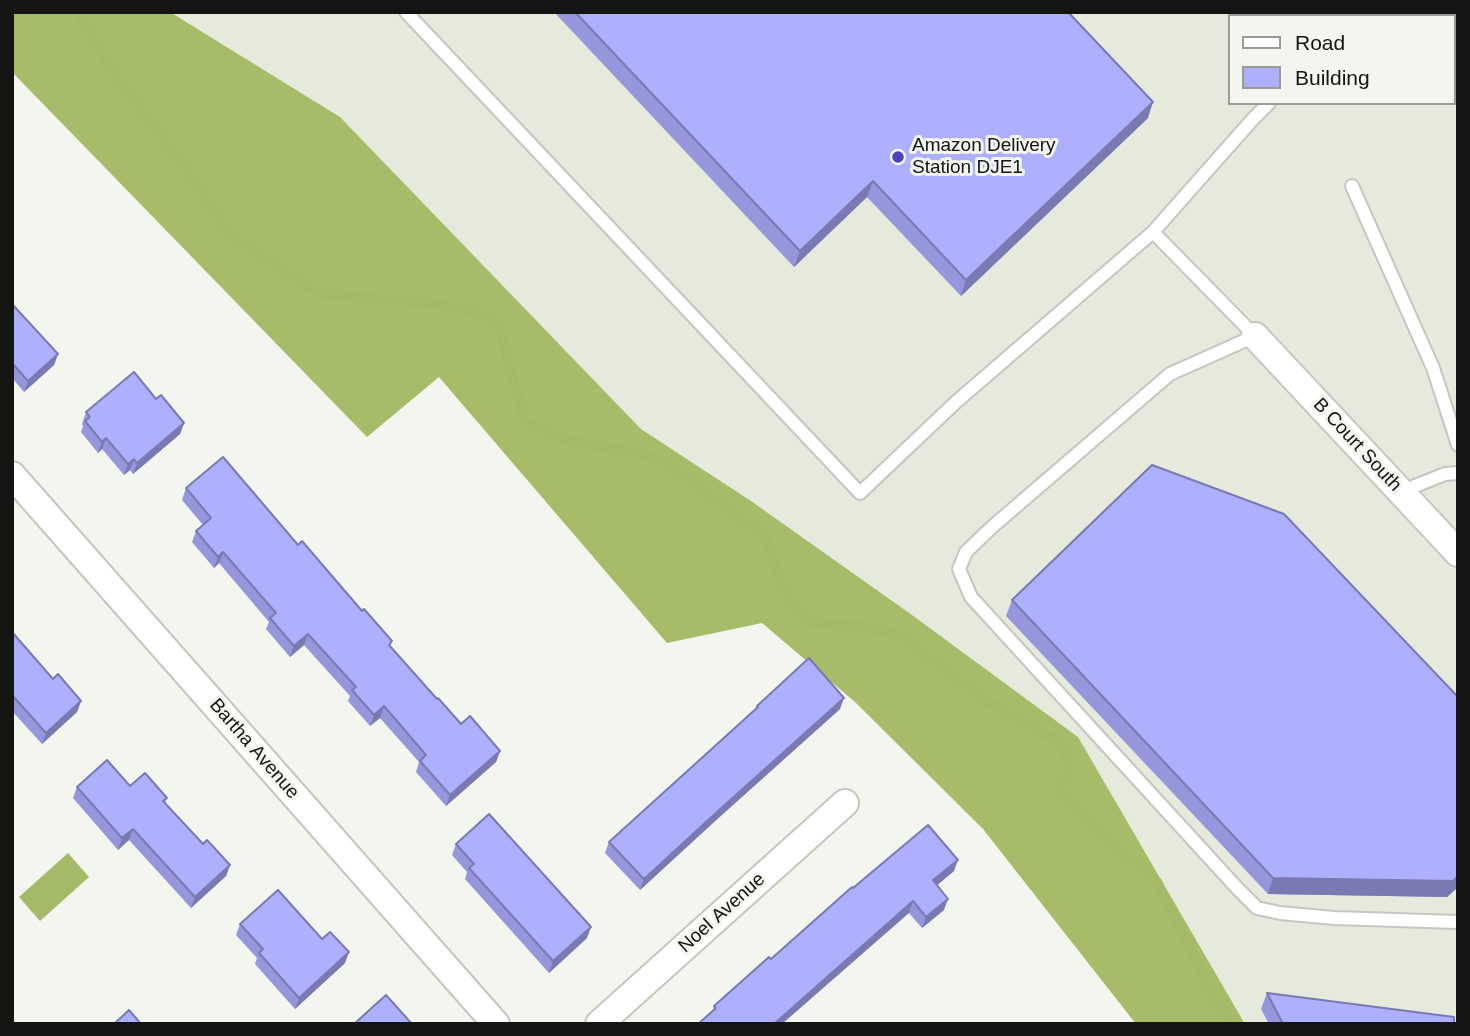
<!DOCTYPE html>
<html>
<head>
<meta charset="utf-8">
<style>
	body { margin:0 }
	#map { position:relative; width:1470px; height:1036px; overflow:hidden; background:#f3f5ef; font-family:Helvetica,sans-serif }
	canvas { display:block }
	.frame { position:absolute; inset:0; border:14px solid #141513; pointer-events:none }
	.legend { position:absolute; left:1228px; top:14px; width:228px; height:91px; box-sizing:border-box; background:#f3f5ef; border:2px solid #9a9b97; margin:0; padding:9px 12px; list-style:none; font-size:21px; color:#141513 }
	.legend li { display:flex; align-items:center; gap:14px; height:35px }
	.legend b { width:35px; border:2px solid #9a9b97 }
</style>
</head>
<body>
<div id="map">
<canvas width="1470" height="1036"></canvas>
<div class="frame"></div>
<ul class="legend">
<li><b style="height:9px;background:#fff"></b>Road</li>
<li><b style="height:19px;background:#adafff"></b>Building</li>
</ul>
</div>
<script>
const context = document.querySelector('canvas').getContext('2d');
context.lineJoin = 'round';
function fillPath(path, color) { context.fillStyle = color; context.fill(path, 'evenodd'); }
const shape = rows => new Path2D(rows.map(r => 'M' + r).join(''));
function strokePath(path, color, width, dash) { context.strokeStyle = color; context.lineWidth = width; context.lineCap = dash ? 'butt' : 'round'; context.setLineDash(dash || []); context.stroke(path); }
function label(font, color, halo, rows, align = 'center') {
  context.font = font + ' Helvetica,sans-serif'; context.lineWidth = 6; context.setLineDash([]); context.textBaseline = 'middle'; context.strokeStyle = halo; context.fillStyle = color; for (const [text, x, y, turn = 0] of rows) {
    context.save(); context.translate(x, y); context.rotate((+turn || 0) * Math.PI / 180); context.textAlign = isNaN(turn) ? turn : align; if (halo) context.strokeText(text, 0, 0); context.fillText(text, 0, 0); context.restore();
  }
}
const built = shape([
	[170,12,1458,12,1458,1024,1245,1024,1078,737,912,615,751,501,641,429,340,117],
	[1230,16,1454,16,1454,103,1230,103]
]);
const forest = shape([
	[12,12,170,12,340,117,641,429,751,501,912,615,1078,737,1245,1024,1136,1024,983,829,855,702,762,623,667,643,439,377,367,437,12,72]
]);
const water = shape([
	[68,853,89,877,40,921,19,897]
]);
const stream = shape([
	[78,12,112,71,181,162,231,235,321,294,430,303,473,311,497,321,525,422,563,439,633,452,666,463,764,535,786,594,814,623,864,627,897,634,989,703,1064,744,1069,772,1058,792,1092,825,1157,882,1215,1001,1233,1024]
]);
const lane = shape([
	[406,12,860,493,956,402,1153,232,1252,120,1269,103],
	[1359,16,1363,12],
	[1352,186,1433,368,1458,445],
	[1153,232,1255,336,1170,374,992,527,966,552,959,569,971,597,1237,888,1257,908,1280,913,1334,918,1458,922],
	[1400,492,1445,474,1458,473]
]);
const street = shape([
	[1255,336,1458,553],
	[12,475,496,1024],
	[599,1024,845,803]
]);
const wall = shape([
	[554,12,1068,12,1148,118,961,296,867,197,794,267],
	[12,304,58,354,54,365,24,392,12,378],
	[156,399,184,423,180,434,133,474,130,470,124,475,102,449,98,453,81,432,83,426,82,424,86,412],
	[186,488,298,545,392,641,390,647,437,699,461,724,500,751,496,762,446,806,416,772,419,762,380,718,370,726,348,701,350,696,304,645,290,657,266,629,269,622,219,563,214,568,192,542,196,531,203,525,182,500],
	[1012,600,1458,697,1458,887,1447,897,1268,894,1006,616],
	[12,632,53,679,81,701,77,712,42,744,12,711],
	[757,706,840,709,714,822,640,890,605,853,609,842,755,709],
	[130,786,167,798,165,803,203,844,230,865,226,876,191,908,129,840,118,850,73,798,77,787],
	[456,844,587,938,549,973,465,879,467,872,452,855],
	[954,871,937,885,944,910,922,928,909,913,713,1011,714,1006,771,959,853,888],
	[240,924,345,963,295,1009,255,964,257,958,236,935],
	[1267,993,1454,1024,1269,1024,1261,1009]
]);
const shadedWall = shape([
	[1153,102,1148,118,961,296,966,280],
	[873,181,867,197,794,267,800,251],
	[58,354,54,365,24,392,28,381],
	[184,423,180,434,133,474,137,463],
	[106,438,102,449,98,453,102,442],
	[134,459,130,470,124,475,128,464],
	[223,552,219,563,214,568,218,557],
	[308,634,304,645,290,657,294,646],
	[844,698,840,709,714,822,640,890,644,879,718,811],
	[81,701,77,712,42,744,46,733],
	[384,706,380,718,370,726,374,715],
	[500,751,496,762,446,806,450,795],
	[133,829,129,840,118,850,122,838],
	[958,860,954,871,929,892,933,880],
	[230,865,226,876,191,908,195,897],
	[1458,876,1458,887,1447,897,1268,894,1273,878],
	[948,899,944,910,922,928,926,917],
	[913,901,909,913,782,1024,774,1024],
	[591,927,587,938,549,973,553,961],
	[349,952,345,963,295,1009,299,998]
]);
const building = shape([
	[575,12,1068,12,1153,102,966,280,873,181,800,251,575,12],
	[12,304,58,354,28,381,12,363,12,304],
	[134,372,156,399,161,395,184,423,137,463,134,459,128,464,106,438,102,442,85,421,90,417,86,412,134,372],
	[223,457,298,545,302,541,362,611,364,609,392,641,389,645,437,699,438,698,461,724,470,716,500,751,450,795,420,761,426,755,384,706,374,715,352,690,356,687,308,634,294,646,270,618,276,613,223,552,218,557,196,531,211,518,186,488,223,457],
	[1152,465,1284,514,1458,697,1458,876,1453,881,1273,878,1012,600,1152,465],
	[12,632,53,679,58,674,81,701,46,733,12,695,12,632],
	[809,658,844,698,718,811,644,879,609,842,758,707,757,706,809,658],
	[107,760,130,786,145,773,167,798,163,801,203,844,207,840,230,865,195,897,133,829,122,838,77,787,107,760],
	[489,814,591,927,553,961,469,868,474,864,456,844,489,814],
	[928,825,958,860,933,880,948,899,926,917,913,901,774,1024,698,1024,716,1008,714,1006,769,957,771,959,852,887,853,888,928,825],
	[278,890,322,939,330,932,349,952,299,998,259,953,263,949,240,924,278,890],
	[1267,993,1454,1017,1454,1024,1283,1024,1267,993],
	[386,995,412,1024,354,1024,386,995],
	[129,1010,141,1024,114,1024,129,1010]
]);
const markers = [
	[898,157,7,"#5041b8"]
];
const poiNames = [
	["Amazon Delivery",912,146],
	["Station DJE1",912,168]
];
const streetNames = [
	["B Court South",1357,445,47],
	["Bartha Avenue",254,749,49],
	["Noel Avenue",722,913,-42]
];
fillPath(built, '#e6eadd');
fillPath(forest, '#a6bc68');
fillPath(water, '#a5ba66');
strokePath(stream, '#a5ba66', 10);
strokePath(lane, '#c5c6c1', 16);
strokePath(street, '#c5c6c1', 30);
strokePath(lane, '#fff', 12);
strokePath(street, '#fff', 26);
fillPath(wall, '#9596db');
fillPath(shadedWall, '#797ab2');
fillPath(building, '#adafff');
strokePath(building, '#797ab2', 2);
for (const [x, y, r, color] of markers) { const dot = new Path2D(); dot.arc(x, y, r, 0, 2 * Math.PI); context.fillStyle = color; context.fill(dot); strokePath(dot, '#f3f5ef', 2.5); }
label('19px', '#141513', '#f3f5ef', poiNames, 'left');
label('19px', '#141513', '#f3f5ef', streetNames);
</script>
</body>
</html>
